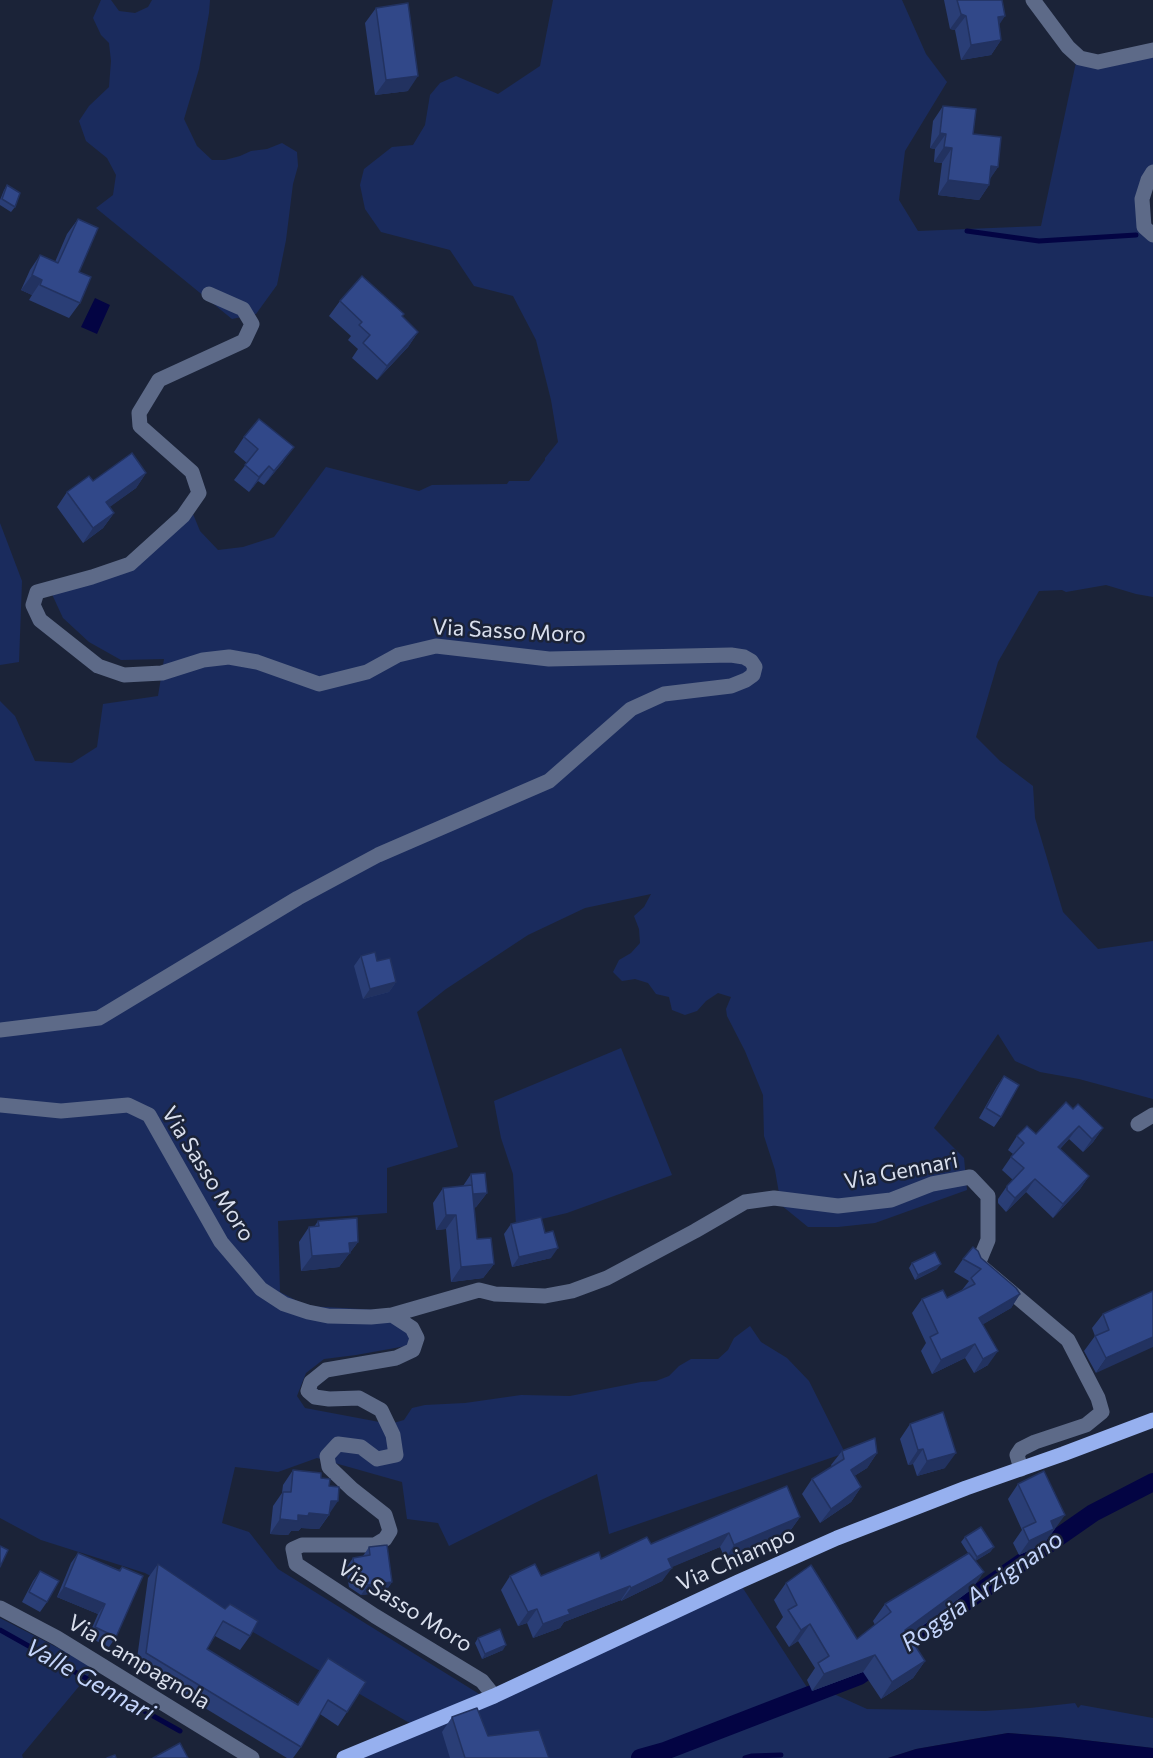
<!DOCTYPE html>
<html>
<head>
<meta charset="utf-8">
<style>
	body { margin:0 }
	canvas { display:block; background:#1b2338 }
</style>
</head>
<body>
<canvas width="1153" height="1758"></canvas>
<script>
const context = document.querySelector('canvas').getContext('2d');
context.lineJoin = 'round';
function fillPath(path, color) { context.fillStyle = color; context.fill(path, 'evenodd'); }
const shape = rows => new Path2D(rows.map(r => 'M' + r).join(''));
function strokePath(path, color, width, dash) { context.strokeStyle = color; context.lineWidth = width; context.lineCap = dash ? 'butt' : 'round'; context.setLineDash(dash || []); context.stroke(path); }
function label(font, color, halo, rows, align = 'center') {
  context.font = font + ' Commissioner,sans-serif'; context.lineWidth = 5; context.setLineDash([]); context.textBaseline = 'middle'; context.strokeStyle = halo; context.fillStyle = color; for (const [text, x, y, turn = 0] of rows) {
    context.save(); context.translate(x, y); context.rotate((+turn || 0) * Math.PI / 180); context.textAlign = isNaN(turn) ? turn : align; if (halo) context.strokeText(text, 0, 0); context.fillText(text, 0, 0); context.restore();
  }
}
const green = shape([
	[101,0,111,0,119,11,135,13,148,7,152,0,210,0,209,13,199,69,184,119,197,146,212,160,225,160,240,156,251,151,267,149,282,143,297,152,298,166,293,184,286,240,277,285,256,314,232,319,96,208,113,195,116,175,107,158,86,141,79,121,89,106,109,87,111,61,109,43,101,35,93,18],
	[553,0,902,0,926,54,947,82,905,151,899,200,918,231,1041,226,1078,53,1088,62,1153,54,1153,184,1142,222,1153,240,1153,597,1136,594,1106,585,1066,592,1062,590,1039,591,998,662,976,737,1000,761,1033,786,1035,818,1063,912,1098,949,1153,941,1153,1099,1079,1079,1040,1072,1015,1061,998,1034,934,1128,964,1158,967,1190,875,1223,838,1227,808,1227,781,1205,775,1170,764,1136,763,1095,745,1051,727,1016,726,1009,731,997,718,993,706,1001,697,1011,685,1015,672,1010,669,997,656,994,648,983,635,979,622,981,613,972,619,960,631,953,640,943,639,929,634,916,644,907,651,894,585,908,528,935,446,989,417,1012,458,1147,387,1168,387,1213,278,1221,280,1292,307,1306,379,1310,405,1329,411,1340,406,1346,356,1355,324,1359,306,1373,297,1396,305,1408,390,1424,404,1420,412,1408,425,1405,465,1403,521,1395,570,1396,641,1382,656,1381,669,1376,679,1366,691,1359,718,1359,728,1350,734,1338,750,1326,761,1342,787,1358,809,1381,845,1453,609,1534,597,1474,541,1500,449,1546,438,1523,407,1519,402,1482,317,1458,278,1472,235,1467,222,1523,249,1532,278,1569,484,1697,737,1579,810,1692,825,1690,867,1709,985,1711,1030,1708,1075,1703,1078,1708,1081,1705,1153,1718,1153,1748,1058,1737,1008,1733,916,1749,888,1758,337,1758,413,1725,222,1614,145,1573,41,1540,0,1518,0,701,15,716,35,761,72,763,97,747,103,704,158,696,164,659,121,660,89,642,63,618,50,590,144,550,193,514,200,531,218,550,243,547,274,537,326,467,419,491,432,485,507,484,509,481,529,481,545,460,545,458,558,442,551,400,536,340,513,296,474,286,450,250,381,232,365,209,360,185,364,169,392,147,413,145,425,125,430,95,440,83,456,76,498,94,540,66],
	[0,523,22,581,19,662,0,665],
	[621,1048,672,1175,567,1213,516,1225,513,1174,501,1138,494,1101],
	[0,1618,95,1667,22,1755,23,1758,0,1758]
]);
const water = shape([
	[95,298,110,305,97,334,81,327],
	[1008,1733,1058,1737,1153,1748,1153,1758,888,1758,916,1749]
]);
const stream = shape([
	[967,231,1039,241,1136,235],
	[0,1630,180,1731],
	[745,1758,752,1756,781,1755]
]);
const canal = shape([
	[640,1758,665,1751,859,1676,1093,1513,1153,1482]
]);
const minor = shape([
	[1033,0,1068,47,1080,58,1098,62,1153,50],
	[1153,172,1148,180,1142,199,1144,227,1153,235],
	[0,1030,99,1018,298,898,378,855,549,781,631,709,664,694,731,686,746,680,753,675,755,667,751,661,744,657,731,655,549,659,436,646,398,655,367,672,319,684,257,662,229,657,203,660,162,673,124,675,98,666,40,620,33,605,37,592,92,577,130,564,183,516,199,493,192,472,140,426,139,413,159,380,244,341,252,324,243,309,209,294],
	[0,1105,61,1111,128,1105,149,1115,221,1242,261,1289,284,1304,308,1312,328,1316,371,1317,392,1315,412,1328,417,1338,413,1350,396,1358,326,1370,311,1382,308,1391,315,1397,329,1399,359,1398,381,1410,393,1435,396,1455,377,1459,361,1447,338,1444,327,1456,329,1467,352,1489,385,1515,390,1531,385,1539,375,1545,302,1545,293,1549,296,1564,375,1616,482,1681,494,1696],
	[1138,1124,1153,1115],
	[392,1315,479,1290,495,1294,545,1296,572,1291,607,1278,695,1231,745,1202,774,1198,838,1206,891,1200,932,1184,970,1177,988,1196,988,1240,978,1264,1068,1340,1098,1398,1102,1412,1086,1425,1035,1442,1021,1449,1017,1455,1021,1469],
	[0,1608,57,1638,252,1758]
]);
const major = shape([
	[344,1758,494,1696,738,1582,837,1538,966,1488,1063,1454,1153,1420]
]);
const wall = shape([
	[944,0,1002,0,999,24,1001,40,991,55,961,60,955,30,950,29],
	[376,8,408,91,375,95,365,23],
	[943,106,973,134,998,167,990,178,989,185,979,200,938,195,942,163,934,162,935,149,930,148,933,121],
	[7,185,15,207,11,212,0,205,0,200,4,190],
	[78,219,80,303,69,318,29,300,32,295,21,290,30,270,40,255,55,262,67,234],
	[340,301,402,317,418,332,408,347,377,380,352,358,358,349,348,340,351,336,329,316],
	[244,437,283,462,264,485,258,481,249,492,234,480,247,463,234,452],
	[146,473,136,488,109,507,114,513,103,528,83,543,57,507,67,492,93,481],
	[361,956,377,961,396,982,389,992,363,999,354,966],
	[1004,1076,1001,1117,994,1127,979,1118,997,1086],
	[1073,1109,1103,1128,1093,1142,1083,1152,1069,1139,1060,1149,1089,1176,1080,1189,1053,1218,1026,1192,1006,1212,998,1203,998,1199,1007,1186,1013,1180,1002,1170,1013,1154,1008,1150,1017,1136,1036,1134],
	[471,1174,487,1193,476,1207,474,1208,477,1239,494,1264,483,1278,451,1282,446,1229,436,1230,433,1203,443,1188,463,1186],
	[318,1221,358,1242,339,1267,301,1271,299,1242,309,1227,314,1227],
	[511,1224,551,1258,512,1267,504,1234],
	[981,1258,1020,1294,1011,1308,983,1324,988,1365,974,1373,965,1358,932,1374,921,1351,926,1343,912,1313,922,1299,947,1298,962,1290,969,1281,954,1272,963,1259],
	[912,1263,937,1269,915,1280,909,1268],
	[1153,1291,1096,1373,1084,1351,1095,1336,1092,1328,1103,1314],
	[910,1424,945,1468,917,1476,913,1464,908,1465,900,1439],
	[842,1451,877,1453,867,1468,854,1476,861,1487,851,1502,820,1523,802,1494,812,1479,832,1467,831,1465],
	[293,1470,321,1478,329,1486,329,1515,319,1529,301,1528,298,1531,291,1531,288,1535,270,1534,273,1506,282,1493,283,1485],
	[1018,1484,1054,1530,1044,1544,1019,1555,1013,1543,1022,1530,1008,1499],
	[800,1517,790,1531,725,1559,720,1547,671,1567,662,1581,621,1601,621,1600,564,1622,560,1628,533,1638,527,1623,518,1626,501,1590,510,1576,541,1576,651,1544],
	[965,1537,994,1547,990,1552,975,1561,972,1589,909,1636,925,1661,913,1678,881,1699,863,1672,812,1691,807,1680,815,1668,798,1641,789,1647,776,1627,783,1617,774,1600,786,1583,857,1639,875,1625,873,1621,885,1604,968,1553,961,1542],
	[369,1547,392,1582,385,1592,361,1595,349,1587,346,1568,353,1558,363,1556],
	[78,1553,119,1570,122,1567,116,1637,109,1647,88,1637,98,1614,57,1597,71,1563],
	[158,1564,250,1636,240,1650,215,1636,207,1649,298,1704,328,1658,347,1712,338,1726,320,1714,301,1747,293,1758,287,1758,136,1666,148,1578],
	[40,1571,47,1602,40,1612,22,1602,33,1581],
	[478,1638,503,1650,482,1659,475,1643],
	[452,1717,488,1736,549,1758,450,1758,442,1732]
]);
const shadedWall = shape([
	[961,14,966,16,955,30,950,29],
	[1005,16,995,31,998,17],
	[1001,40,991,55,961,60,971,45],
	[418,76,408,91,375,95,386,80],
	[940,133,946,134,935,149,930,148],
	[944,147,952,148,942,163,934,162],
	[991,166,998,167,988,182],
	[948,180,989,185,979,200,938,195],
	[32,275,42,280,32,295,21,290],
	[418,332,408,347,377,380,387,366],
	[294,447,283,462,264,485,274,471],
	[269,466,258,481,249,492,259,477],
	[146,473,136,488,96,517,106,502],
	[114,513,103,528,83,543,93,528],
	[396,982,389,992,363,999,370,989],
	[1079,1126,1069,1139,1049,1160,1058,1147],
	[1103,1128,1093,1142,1083,1152,1092,1139],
	[1089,1176,1080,1189,1053,1218,1063,1204],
	[1035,1179,1026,1192,1006,1212,1015,1198],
	[487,1193,476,1207,463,1209,473,1194],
	[446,1215,456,1215,446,1229,436,1230],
	[358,1242,339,1267,301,1271,312,1256,349,1243],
	[558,1248,551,1258,512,1267,519,1257],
	[494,1264,483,1278,451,1282,461,1267],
	[941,1264,937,1269,915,1280,918,1275],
	[1020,1294,1011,1308,970,1332,979,1318],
	[1153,1337,1153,1347,1096,1373,1106,1358],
	[975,1344,965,1358,932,1374,941,1360],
	[998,1351,988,1365,974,1373,983,1359],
	[923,1449,913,1464,908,1465,918,1450],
	[877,1453,867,1468,840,1485,851,1470],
	[956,1453,945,1468,917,1476,927,1461],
	[861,1487,851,1502,820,1523,831,1509],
	[331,1501,338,1501,319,1529,301,1528,298,1531,291,1531,288,1535,270,1534,280,1519,309,1513],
	[1065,1515,1044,1544,1019,1555,1029,1541,1051,1521],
	[800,1517,790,1531,725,1559,734,1545],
	[729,1533,720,1547,658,1573,668,1559],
	[994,1547,990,1552,974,1562,977,1557],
	[672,1568,662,1581,621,1601,631,1588],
	[984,1572,972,1589,893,1647,905,1630],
	[392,1582,385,1592,361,1595,368,1585],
	[630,1586,621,1600,564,1622,560,1628,533,1638,543,1624,568,1610],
	[64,1587,105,1604,98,1614,57,1597],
	[537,1609,527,1623,518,1626,528,1612],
	[810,1624,798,1641,789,1647,801,1630],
	[506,1645,503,1650,482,1659,485,1654],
	[875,1655,863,1672,812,1691,824,1674],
	[925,1661,913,1678,881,1699,892,1682]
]);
const building = shape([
	[957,0,1002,0,1005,16,998,17,1001,40,971,45,966,16,961,14,957,0],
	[408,3,418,76,386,80,376,8,408,3],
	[943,106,976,109,973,134,1001,137,998,167,991,166,989,185,948,180,952,148,944,147,946,134,940,133,943,106],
	[7,185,20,193,15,207,2,199,7,185],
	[78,219,98,228,79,272,91,277,80,303,40,285,42,280,32,275,40,255,58,263,78,219],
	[362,276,404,314,402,316,418,332,387,366,363,343,370,335,359,325,362,322,340,301,362,276],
	[259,419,294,447,274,471,269,466,259,477,245,465,258,449,244,437,259,419],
	[132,453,146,473,106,502,114,513,93,528,67,492,89,476,93,481,132,453],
	[375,952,377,961,390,958,396,982,370,989,361,956,375,952],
	[1004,1076,1019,1085,1001,1117,986,1108,1004,1076],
	[1066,1102,1073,1109,1078,1104,1103,1128,1092,1139,1079,1126,1058,1147,1089,1176,1063,1204,1035,1179,1015,1198,1007,1190,1007,1186,1024,1168,1011,1157,1024,1143,1017,1136,1027,1126,1036,1134,1066,1102],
	[485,1173,487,1193,473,1194,471,1174,485,1173],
	[472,1185,477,1239,491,1238,494,1264,461,1267,456,1215,446,1215,443,1188,472,1185],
	[541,1217,545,1233,553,1231,558,1248,519,1257,511,1224,541,1217],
	[357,1218,358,1242,349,1243,350,1253,312,1256,309,1227,319,1226,318,1221,357,1218],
	[973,1247,978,1251,981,1258,1016,1288,1020,1294,979,1318,998,1351,983,1359,975,1344,941,1360,930,1337,938,1333,922,1299,943,1290,947,1298,975,1284,971,1278,981,1269,963,1259,973,1247],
	[935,1252,941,1264,918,1275,912,1263,935,1252],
	[1153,1291,1153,1337,1106,1358,1095,1336,1109,1330,1103,1314,1153,1291],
	[943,1412,956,1453,927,1461,923,1449,918,1450,910,1424,943,1412],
	[875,1438,877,1453,851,1470,861,1487,831,1509,812,1479,844,1459,842,1451,875,1438],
	[293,1470,321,1473,321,1478,330,1479,329,1486,339,1487,338,1501,331,1501,329,1515,309,1513,308,1516,298,1515,298,1521,280,1519,283,1492,291,1492,293,1470],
	[1044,1471,1065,1515,1051,1521,1054,1529,1029,1541,1023,1528,1036,1522,1018,1484,1044,1471],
	[787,1486,800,1517,734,1545,729,1533,668,1559,672,1568,631,1588,630,1586,568,1610,570,1614,543,1624,537,1609,528,1612,510,1576,535,1564,541,1576,599,1552,601,1559,647,1537,651,1544,787,1486],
	[981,1527,994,1547,977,1557,965,1537,981,1527],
	[387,1545,392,1582,368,1585,356,1577,353,1558,370,1555,369,1547,387,1545],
	[0,1546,8,1550,0,1567,0,1546],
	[78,1553,120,1571,122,1567,143,1576,116,1637,95,1627,105,1604,64,1587,78,1553],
	[969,1553,984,1572,905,1630,925,1661,892,1682,875,1655,824,1674,818,1663,829,1656,810,1624,801,1630,788,1610,797,1605,786,1583,811,1565,857,1639,891,1612,885,1604,969,1553],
	[158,1564,225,1609,230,1604,258,1621,250,1636,223,1621,207,1649,298,1705,328,1658,366,1682,347,1712,328,1700,301,1747,146,1653,158,1564],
	[40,1571,59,1581,47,1602,29,1592,40,1571],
	[500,1629,506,1645,485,1654,478,1638,500,1629],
	[477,1708,488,1736,539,1730,549,1758,465,1758,452,1717,477,1708],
	[180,1743,188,1758,153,1758,180,1743],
	[115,1755,116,1758,107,1758,115,1755]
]);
const streetNames = [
	["Via Sasso Moro",509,631,3],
	["Via Gennari",901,1171,-11],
	["Via Sasso Moro",208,1174,58],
	["Via Chiampo",736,1559,-24],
	["Via Sasso Moro",405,1606,32],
	["Via Campagnola",139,1662,31]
];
const waterNames = [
	["Roggia Arzignano",982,1591,-35],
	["Valle Gennari",90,1680,29]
];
fillPath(green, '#1a2b5d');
fillPath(water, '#030443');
strokePath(stream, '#030443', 5);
strokePath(canal, '#030443', 18);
strokePath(minor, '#5d6a88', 15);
strokePath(major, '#96b0ef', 15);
fillPath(wall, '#2a3e76');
fillPath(shadedWall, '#223260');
fillPath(building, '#314889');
strokePath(building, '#223260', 1.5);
label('22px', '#d9dfed', '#1b2338', streetNames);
label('italic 24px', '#c4d5fc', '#1b2338', waterNames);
</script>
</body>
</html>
